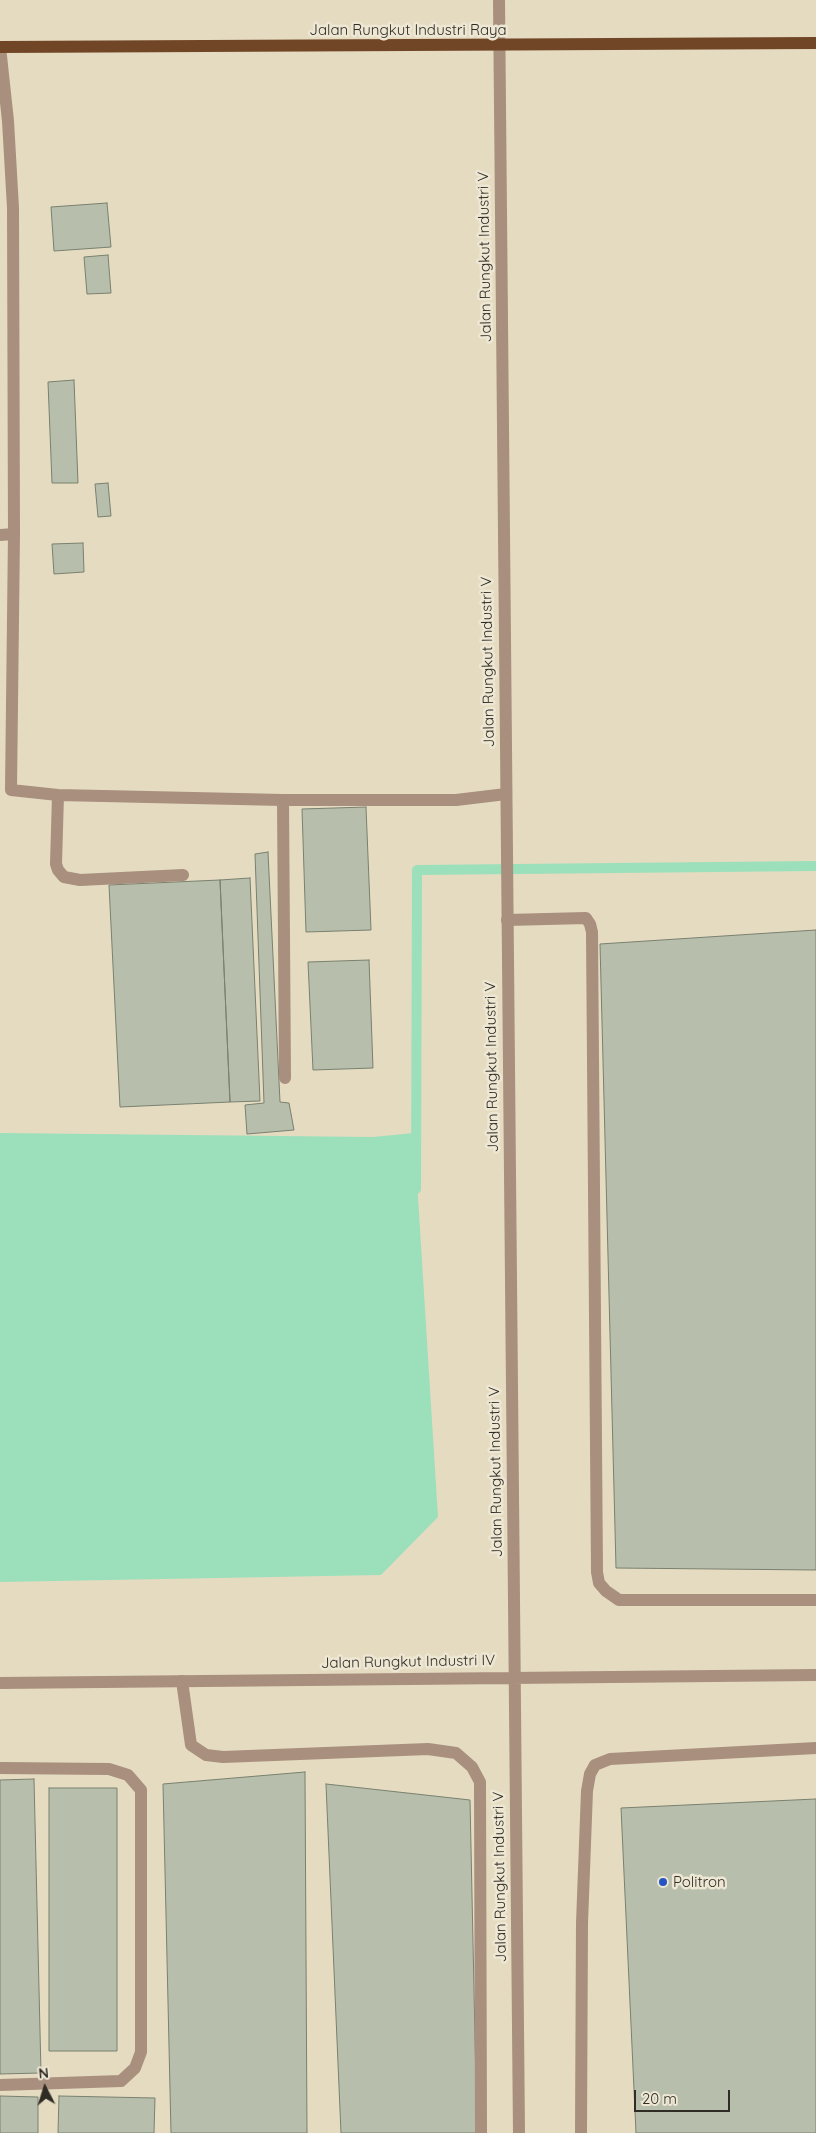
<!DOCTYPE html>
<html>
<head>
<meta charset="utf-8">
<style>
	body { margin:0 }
	#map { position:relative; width:816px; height:2133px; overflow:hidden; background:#eee7d4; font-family:Quicksand,sans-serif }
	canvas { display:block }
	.north { position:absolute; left:20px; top:2063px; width:50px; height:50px; -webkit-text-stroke:4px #eee7d4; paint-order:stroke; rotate:355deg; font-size:14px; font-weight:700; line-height:20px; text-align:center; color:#2f2c25 }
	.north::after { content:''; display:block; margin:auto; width:18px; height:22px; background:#2f2c25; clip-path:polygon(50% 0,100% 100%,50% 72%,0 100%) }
	.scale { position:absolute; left:634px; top:2090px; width:96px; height:22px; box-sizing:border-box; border:2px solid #2f2c25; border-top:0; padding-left:6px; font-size:15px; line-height:18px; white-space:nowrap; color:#2f2c25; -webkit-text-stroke:4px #eee7d4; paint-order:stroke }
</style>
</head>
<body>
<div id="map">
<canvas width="816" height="2133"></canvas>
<div class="north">N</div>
<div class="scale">20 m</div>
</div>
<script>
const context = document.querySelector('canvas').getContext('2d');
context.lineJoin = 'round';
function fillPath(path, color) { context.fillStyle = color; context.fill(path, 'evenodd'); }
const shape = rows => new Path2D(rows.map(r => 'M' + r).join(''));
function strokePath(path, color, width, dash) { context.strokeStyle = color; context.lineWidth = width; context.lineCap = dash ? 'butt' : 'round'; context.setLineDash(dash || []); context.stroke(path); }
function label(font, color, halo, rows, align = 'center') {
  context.font = font + ' Quicksand,sans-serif'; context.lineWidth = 5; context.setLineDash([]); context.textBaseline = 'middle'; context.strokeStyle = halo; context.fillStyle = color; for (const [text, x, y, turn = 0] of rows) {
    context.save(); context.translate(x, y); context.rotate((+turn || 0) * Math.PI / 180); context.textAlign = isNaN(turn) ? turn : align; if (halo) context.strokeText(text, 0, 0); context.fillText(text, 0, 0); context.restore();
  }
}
const built = shape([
	[0,0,816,0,816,2133,0,2133]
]);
const water = shape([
	[0,1133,373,1137,414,1133,438,1517,381,1575,0,1582]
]);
const stream = shape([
	[416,1189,417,870,816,866]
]);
const building = shape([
	[107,203,111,247,54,251,51,207,107,203],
	[108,255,111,293,87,294,84,257,108,255],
	[74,380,78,483,52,483,48,382,74,380],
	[108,483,111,516,98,517,95,484,108,483],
	[83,543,84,572,54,574,52,544,83,543],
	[366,807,371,930,306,932,302,809,366,807],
	[268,852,280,1102,289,1103,294,1130,247,1134,245,1105,264,1103,255,854,268,852],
	[250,878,260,1101,230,1102,220,880,250,878],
	[220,880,230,1102,120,1107,109,885,220,880],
	[816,930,816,1570,616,1568,600,944,816,930],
	[369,960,373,1068,313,1070,308,962,369,960],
	[305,1772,307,2133,171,2133,163,1784,305,1772],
	[34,1779,41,2073,0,2074,0,1780,34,1779],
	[326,1784,470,1800,477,2133,341,2133,326,1784],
	[49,1788,117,1788,117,2051,49,2051,49,1788],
	[816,1799,816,2133,636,2133,621,1808,816,1799],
	[0,2096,38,2097,38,2133,0,2133,0,2096],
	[59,2096,155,2098,154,2133,58,2133,59,2096]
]);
const service = shape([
	[0,47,8,121,13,208,14,534,11,790,58,795,283,800,456,800,506,794],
	[0,535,14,534],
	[58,795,56,864,58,870,64,877,80,880,183,875],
	[283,800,285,1078],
	[507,920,586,918,590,924,592,932,597,1572,599,1583,606,1591,619,1600,816,1600],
	[182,1681,191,1745,206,1755,223,1757,428,1749,456,1753,472,1767,480,1782,481,2133],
	[0,1768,109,1769,128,1775,141,1790,141,2052,135,2068,121,2081,0,2085],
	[581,2133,582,1923,587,1791,590,1774,595,1765,610,1759,816,1748]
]);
const minor = shape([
	[499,0,519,2133],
	[0,1683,816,1675]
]);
const primary = shape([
	[0,47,816,43]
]);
const markers = [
	[663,1882,5,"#2455c2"]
];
const streetNames = [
	["Jalan Rungkut Industri Raya",408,30],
	["Jalan Rungkut Industri V",485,257,-91],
	["Jalan Rungkut Industri V",488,662,-91],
	["Jalan Rungkut Industri V",492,1067,-91],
	["Jalan Rungkut Industri V",496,1472,-91],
	["Jalan Rungkut Industri IV",408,1662,-1],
	["Jalan Rungkut Industri V",500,1877,-91]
];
const poiNames = [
	["Politron",673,1882]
];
fillPath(built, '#e5dbc1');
fillPath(water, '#9be0ba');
strokePath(stream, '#9be0ba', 10);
fillPath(building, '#b7bfac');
strokePath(building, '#7a816f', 1);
strokePath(service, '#a88f7e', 12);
strokePath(minor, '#a88f7e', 12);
strokePath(primary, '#714626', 12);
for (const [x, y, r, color] of markers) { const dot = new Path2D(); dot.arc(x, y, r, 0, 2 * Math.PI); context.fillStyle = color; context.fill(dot); strokePath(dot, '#eee7d4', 2); }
label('15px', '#2f2c25', '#eee7d4', streetNames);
label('15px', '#2f2c25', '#eee7d4', poiNames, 'left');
</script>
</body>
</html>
